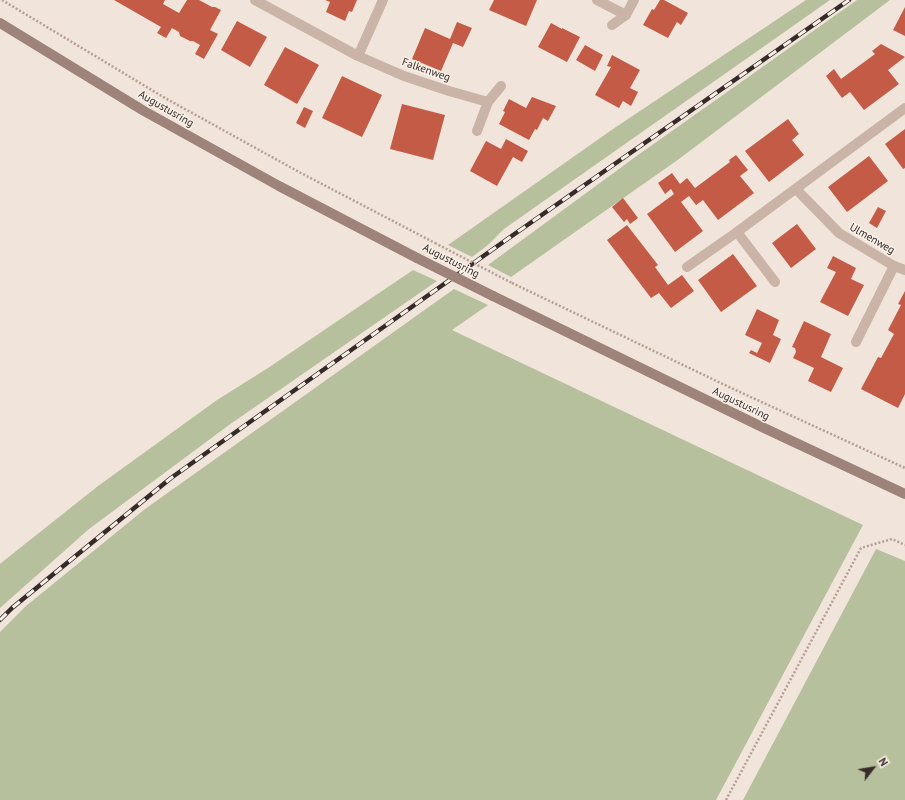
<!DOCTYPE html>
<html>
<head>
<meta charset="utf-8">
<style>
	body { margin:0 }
	#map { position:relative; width:905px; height:800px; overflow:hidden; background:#f1e5db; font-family:"PT Sans",sans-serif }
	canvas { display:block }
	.north { position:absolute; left:853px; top:748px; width:40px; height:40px; -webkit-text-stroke:3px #f9f0e8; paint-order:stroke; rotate:59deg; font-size:11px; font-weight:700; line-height:16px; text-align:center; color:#362b28 }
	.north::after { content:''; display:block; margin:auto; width:14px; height:18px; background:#362b28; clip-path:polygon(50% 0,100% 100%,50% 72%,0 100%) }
</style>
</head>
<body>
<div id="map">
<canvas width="905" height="800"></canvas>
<div class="north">N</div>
</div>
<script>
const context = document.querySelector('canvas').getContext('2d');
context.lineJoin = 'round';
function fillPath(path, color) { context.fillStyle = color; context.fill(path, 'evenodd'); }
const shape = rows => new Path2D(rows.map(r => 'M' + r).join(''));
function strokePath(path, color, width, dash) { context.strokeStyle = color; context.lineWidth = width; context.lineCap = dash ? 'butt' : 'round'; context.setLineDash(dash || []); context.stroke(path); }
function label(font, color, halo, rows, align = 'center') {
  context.font = font + ' "PT Sans",sans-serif'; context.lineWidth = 3; context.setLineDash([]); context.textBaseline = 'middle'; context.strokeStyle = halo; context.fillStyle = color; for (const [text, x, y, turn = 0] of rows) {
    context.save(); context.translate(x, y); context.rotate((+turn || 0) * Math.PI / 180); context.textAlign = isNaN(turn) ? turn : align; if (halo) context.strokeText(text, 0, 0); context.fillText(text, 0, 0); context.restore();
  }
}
const green = shape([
	[806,0,830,0,504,229,488,245,472,257,448,245,613,129],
	[857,0,890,0,679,159,511,277,488,265,638,155],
	[413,270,437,281,229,425,89,529,0,608,0,564,1,563,98,486,217,400,268,368],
	[454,289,488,305,452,330,863,525,716,800,0,800,0,632,26,606,145,509],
	[876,549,905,561,905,800,743,800]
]);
const building = shape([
	[114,0,165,0,163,4,179,13,187,0,199,0,212,7,215,7,221,10,210,30,218,34,204,59,195,54,200,45,193,41,190,41,180,36,179,32,172,28,166,38,157,33,161,27],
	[325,0,357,0,352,12,349,11,345,21,326,12,330,2],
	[494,0,537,0,526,26,489,10],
	[660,0,664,0,688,13,681,25,677,22,668,38,643,25,652,9,654,10],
	[905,7,905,36,893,30],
	[237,21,267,37,250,67,221,50],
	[457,22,472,28,463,47,453,43,441,71,412,59,425,28,450,39],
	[551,23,562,29,562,28,580,37,567,62,538,47],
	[881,44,905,57,888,70,899,84,864,110,850,92,842,98,826,76,834,69,841,79,875,54,872,51],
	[585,45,603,55,595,71,576,60],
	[285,47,319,65,297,104,264,85],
	[612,55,640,70,630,88,638,92,631,106,623,101,619,108,595,95,611,67,607,66],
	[342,76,382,95,362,137,322,118],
	[532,97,556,106,548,121,543,118,537,130,535,129,529,140,499,124,505,112,503,111,509,99,526,108],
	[402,104,445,115,433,160,390,149],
	[304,107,313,111,305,128,296,123],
	[788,119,799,134,792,140,804,155,769,182,745,151],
	[905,129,905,168,903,169,885,144],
	[506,139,528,151,522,162,513,157,497,186,470,171,486,141,501,149],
	[736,155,748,170,740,176,754,193,718,220,703,200,696,205,689,196,681,202,703,231,675,252,647,214,674,194,671,189,665,194,658,183,672,173,680,184,687,178,695,188,730,162,729,160],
	[869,156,888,181,847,212,828,187],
	[623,198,638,218,630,224,627,219,624,222,612,207],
	[878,207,886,211,877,228,869,223],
	[797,224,816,249,791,268,772,243],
	[627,225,658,265,655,267,668,285,682,275,694,291,671,308,659,293,651,298,607,240],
	[733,254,757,286,721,312,698,280],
	[833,256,856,268,851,279,864,285,848,316,820,302,836,272,827,268],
	[905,291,905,394,898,408,861,389,878,357,881,358,894,334,888,330,901,305,898,304],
	[757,309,779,320,773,335,781,339,770,363,749,353,751,350,757,353,762,343,745,335],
	[804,321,831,334,821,357,843,368,831,392,808,381,814,368,793,358,796,352,795,348,792,347]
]);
const path = shape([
	[2,0,165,98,299,172,435,243],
	[512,283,729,387,905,468],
	[726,800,861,548,892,539,905,545]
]);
const service = shape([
	[597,0,626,15],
	[687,267,737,232,775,282],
	[856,342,894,266]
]);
const minor = shape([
	[255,0,358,56,404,76,449,91,488,102,477,131],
	[612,25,626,15,634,0],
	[358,56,383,0],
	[488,102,501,86],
	[796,189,839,233,894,266,905,270],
	[737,232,905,108]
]);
const secondary = shape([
	[0,23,144,111,279,186,417,258],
	[493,296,764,428,905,494]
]);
const rail = shape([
	[0,620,12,608,171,478,506,240,849,0]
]);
const pathBridge = shape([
	[435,243,512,283]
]);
const secondaryBridge = shape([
	[417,258,493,296]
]);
const streetNames = [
	["Falkenweg",426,70,19],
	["Augustusring",166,109,30],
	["Ulmenweg",872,239,30],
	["Augustusring",451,261,27],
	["Augustusring",741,404,26]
];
fillPath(green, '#b7c09c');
fillPath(building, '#c35b47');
strokePath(path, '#b59e92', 2.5, [2, 2]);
strokePath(service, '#c9b4a7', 10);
strokePath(minor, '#c9b4a7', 10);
strokePath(secondary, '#9d8379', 10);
strokePath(rail, '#362b28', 4.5);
strokePath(rail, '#f9f0e8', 3, [9]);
strokePath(pathBridge, '#b59e92', 2.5, [2, 2]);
strokePath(secondaryBridge, '#9d8379', 10);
label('11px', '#362b28', '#f9f0e8', streetNames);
</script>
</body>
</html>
